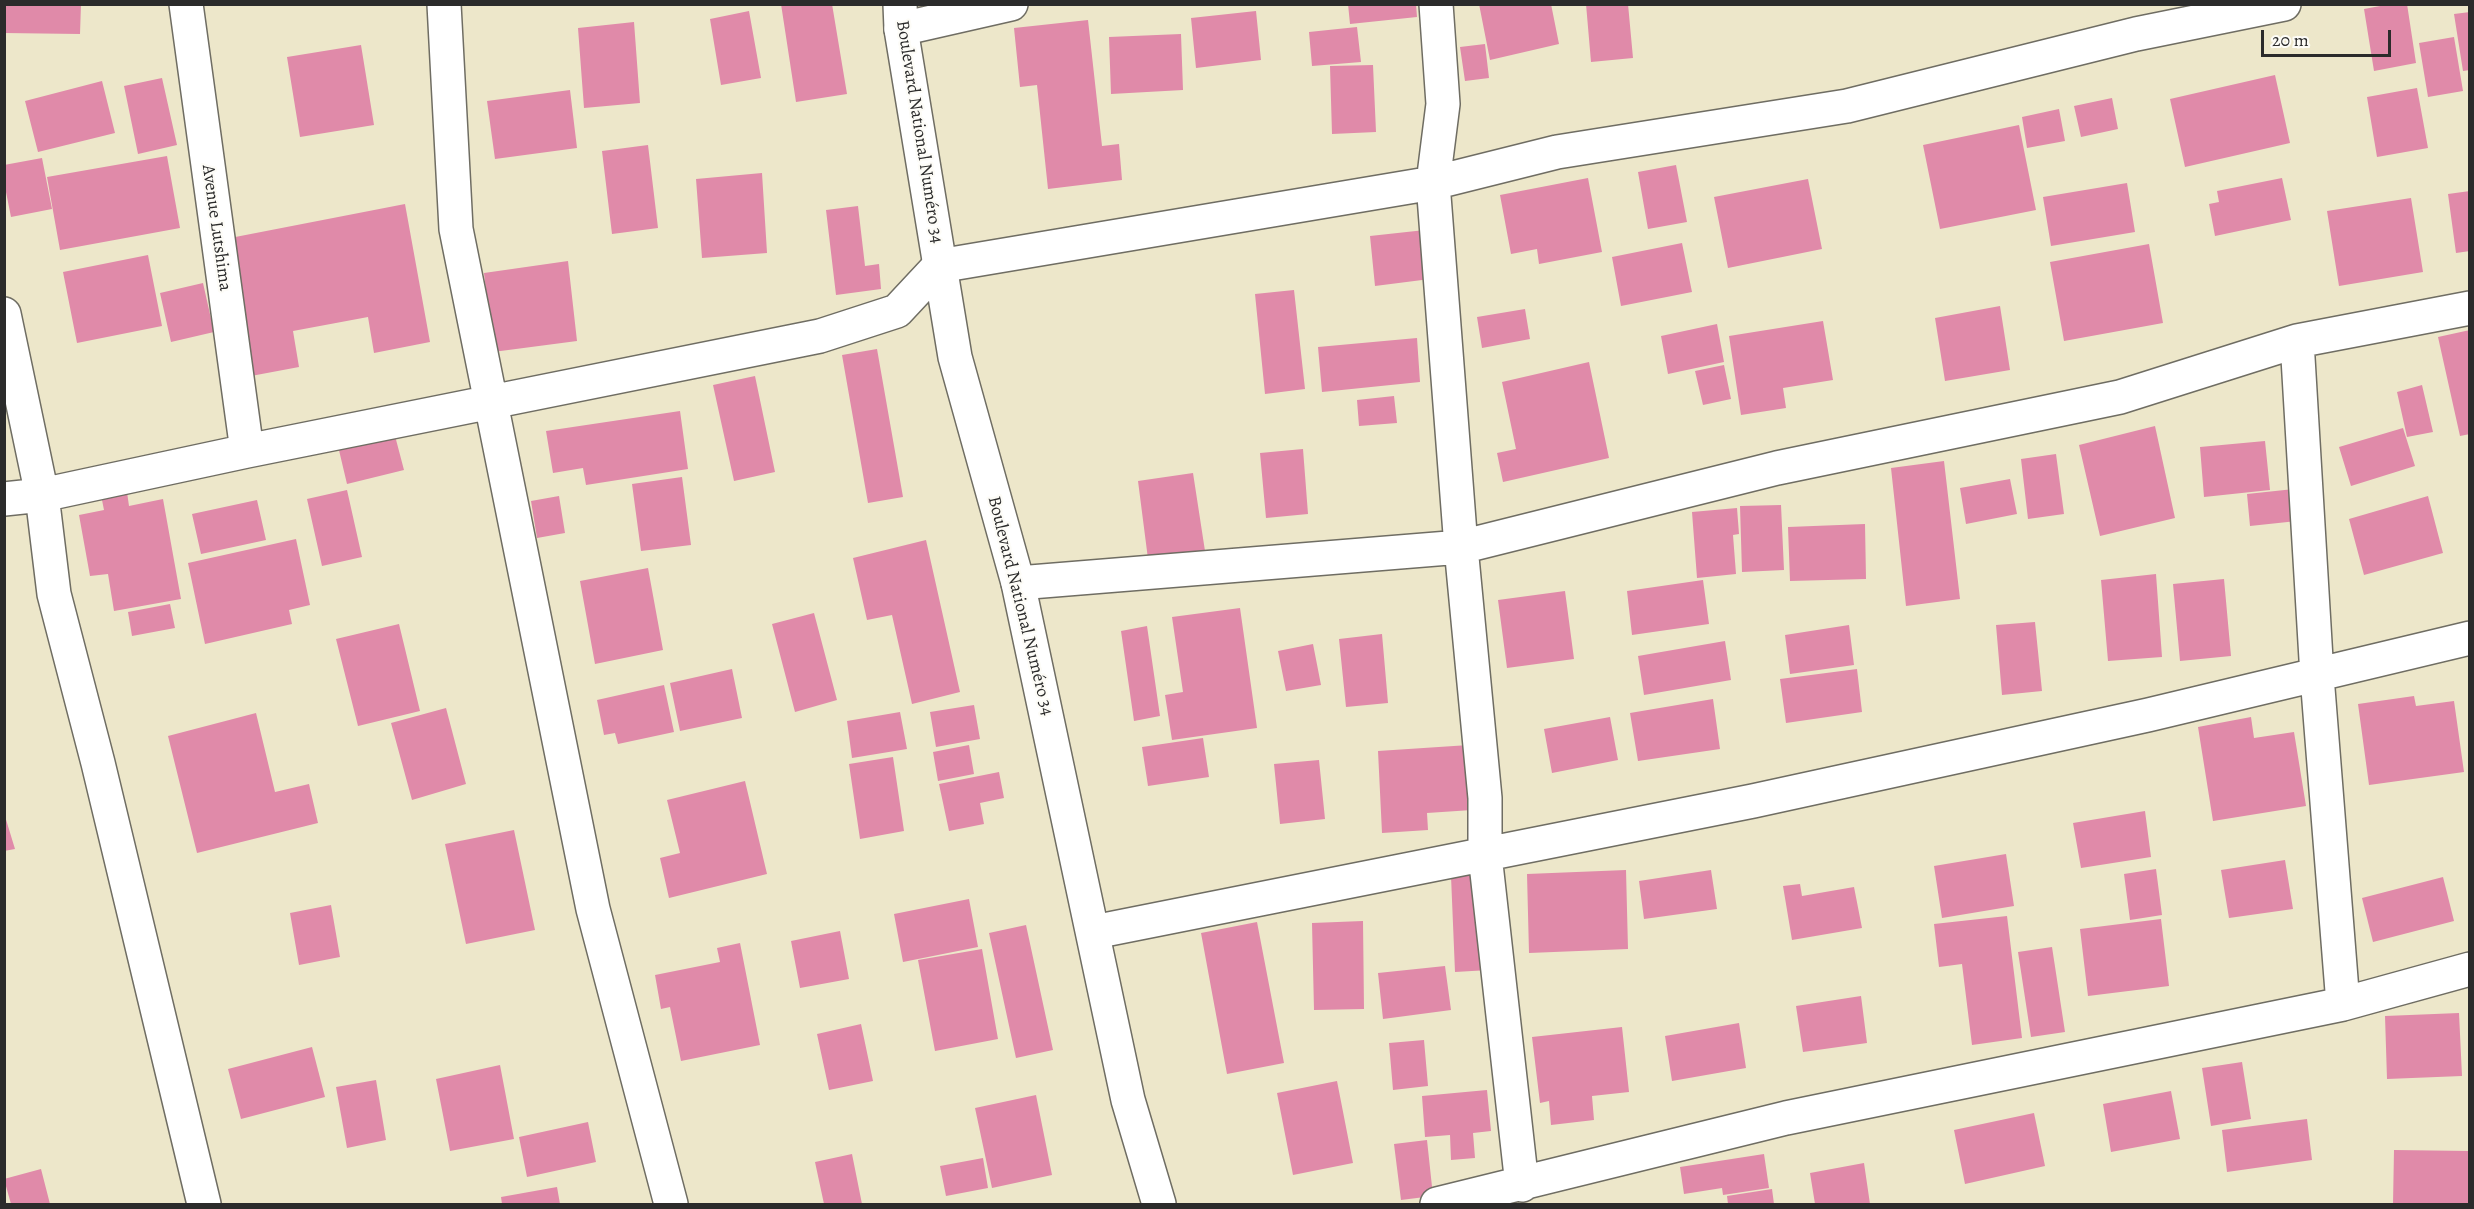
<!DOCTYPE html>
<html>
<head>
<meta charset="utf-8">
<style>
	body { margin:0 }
	#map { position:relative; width:2474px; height:1209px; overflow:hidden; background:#ede7ca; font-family:Alegreya,serif }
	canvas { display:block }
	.frame { position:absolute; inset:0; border:6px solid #2b2b2b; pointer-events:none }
	.scale { position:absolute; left:2261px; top:30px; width:130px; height:27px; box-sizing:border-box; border:3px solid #2b2b2b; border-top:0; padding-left:8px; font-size:18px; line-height:21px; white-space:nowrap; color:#2b2b2b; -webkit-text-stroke:4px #fdfcf7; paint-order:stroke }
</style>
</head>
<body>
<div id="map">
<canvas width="2474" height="1209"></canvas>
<div class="frame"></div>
<div class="scale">20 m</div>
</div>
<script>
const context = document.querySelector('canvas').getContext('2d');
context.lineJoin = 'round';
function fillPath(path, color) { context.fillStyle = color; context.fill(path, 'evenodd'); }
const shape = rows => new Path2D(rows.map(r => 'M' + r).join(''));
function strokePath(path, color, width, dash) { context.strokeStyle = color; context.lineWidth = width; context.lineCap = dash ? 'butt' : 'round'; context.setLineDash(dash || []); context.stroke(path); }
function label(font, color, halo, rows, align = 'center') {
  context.font = font + ' Alegreya,serif'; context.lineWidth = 4.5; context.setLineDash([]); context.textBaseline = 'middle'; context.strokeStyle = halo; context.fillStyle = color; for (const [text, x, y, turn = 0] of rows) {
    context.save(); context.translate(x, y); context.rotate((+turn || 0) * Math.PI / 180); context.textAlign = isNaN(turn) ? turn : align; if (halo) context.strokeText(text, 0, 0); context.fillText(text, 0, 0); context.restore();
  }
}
const building = shape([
	[4,4,81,4,80,34,4,33],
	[781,4,832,4,847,94,796,102],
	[1348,4,1416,4,1417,17,1350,24],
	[1479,4,1551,4,1559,44,1490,60],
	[1586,4,1628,4,1633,58,1591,62],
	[2391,4,2407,4,2416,63,2374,71,2364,9],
	[749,11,761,78,721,85,710,19],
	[1256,11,1261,60,1196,68,1191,18],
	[2470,12,2470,70,2463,71,2454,14],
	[1088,20,1102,146,1119,144,1122,180,1048,189,1037,85,1020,87,1014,28],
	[634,22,640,103,584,108,578,28],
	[1357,27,1361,62,1312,66,1309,32],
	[1181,34,1183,90,1111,94,1109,37],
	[2454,37,2463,91,2428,97,2419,43],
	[1485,44,1489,78,1465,81,1460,47],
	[361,45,374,125,300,137,287,57],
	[1373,65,1376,132,1332,134,1330,66],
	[2275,75,2290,143,2185,167,2170,99],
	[162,78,177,145,138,154,124,86],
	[102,81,115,133,38,152,25,101],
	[2417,88,2428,148,2377,157,2367,97],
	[570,90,577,148,495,159,487,101],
	[2112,98,2118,129,2081,137,2074,106],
	[2059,109,2065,141,2027,148,2022,117],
	[2019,125,2036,210,1940,229,1923,145],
	[648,145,658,228,612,234,602,151],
	[167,156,180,228,60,250,47,177],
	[42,158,52,209,11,217,4,182,4,165],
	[1676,165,1687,222,1648,229,1638,172],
	[762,173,767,253,702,258,696,179],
	[1588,178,1602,252,1539,264,1537,249,1511,254,1500,195],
	[2282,178,2291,220,2215,236,2209,204,2219,202,2217,191],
	[1808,179,1822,249,1728,268,1714,197],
	[2127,183,2135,232,2051,246,2043,197],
	[2470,191,2470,251,2456,253,2448,194],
	[2411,198,2423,272,2339,286,2327,211],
	[405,204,430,342,374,353,368,317,293,331,299,367,251,376,225,239],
	[858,206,865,266,879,264,881,289,836,295,826,210],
	[1425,230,1430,279,1375,286,1370,236],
	[1682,243,1692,292,1621,306,1612,257],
	[2149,244,2163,323,2064,341,2050,262],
	[148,255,162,326,77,343,63,272],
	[568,261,577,341,493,352,484,273],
	[203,283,214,332,171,342,160,293],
	[1294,290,1305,389,1265,394,1255,294],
	[2000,306,2010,370,1945,381,1935,318],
	[1525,309,1530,339,1482,348,1477,317],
	[1823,321,1833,380,1783,388,1786,408,1741,415,1729,336],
	[1717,324,1724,362,1668,374,1661,336],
	[2470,330,2470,434,2460,436,2438,337],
	[1417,338,1420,382,1322,392,1318,347],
	[877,349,903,497,868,503,842,355],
	[1589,362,1609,458,1503,482,1497,453,1516,449,1502,382],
	[1724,365,1731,399,1703,405,1695,371],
	[755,376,775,472,734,481,713,385],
	[2422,385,2433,432,2407,437,2397,392],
	[1394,396,1397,423,1359,426,1357,400],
	[680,411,688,469,586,485,583,468,553,473,546,431],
	[2155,426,2175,518,2100,536,2079,445],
	[2403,428,2415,466,2351,486,2339,447],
	[394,432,404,470,347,484,338,446],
	[2265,441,2270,490,2204,497,2200,447],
	[1303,449,1308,514,1266,518,1260,453],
	[2056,454,2064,514,2028,519,2021,459],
	[1944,461,1960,599,1906,606,1891,468],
	[1193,473,1205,551,1148,559,1138,481],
	[682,477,691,545,641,551,632,484],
	[2010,479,2017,514,1966,524,1960,488],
	[126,485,129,506,163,499,181,599,114,611,108,574,90,576,79,515,104,510,100,490],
	[2294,489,2297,521,2250,526,2247,494],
	[347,490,362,557,322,566,307,499],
	[559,496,565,533,537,538,531,501],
	[2428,496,2443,553,2364,575,2349,519],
	[257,500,266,540,201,554,192,514],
	[1781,505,1784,570,1742,572,1740,506],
	[1737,508,1739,534,1733,535,1736,574,1697,578,1692,512],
	[1865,524,1866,579,1790,581,1788,527],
	[296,539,310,605,289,610,292,624,205,644,188,563],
	[926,540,960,692,912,704,892,615,867,620,853,558],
	[648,568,663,650,595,664,580,581],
	[2156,574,2162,657,2108,661,2101,580],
	[2224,579,2231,656,2180,661,2173,584],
	[1703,580,1709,624,1632,635,1627,591],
	[1565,591,1574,659,1507,668,1498,600],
	[170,604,175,628,132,636,128,612],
	[1240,608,1257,728,1172,740,1165,695,1183,692,1172,617],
	[814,613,837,700,795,712,772,624],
	[2035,622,2042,691,2002,695,1996,625],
	[399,624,420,711,358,726,336,639],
	[1849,625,1854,665,1790,674,1785,635],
	[1147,626,1160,716,1134,721,1121,631],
	[1382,634,1388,703,1346,707,1339,639],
	[1725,641,1731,680,1644,695,1638,656],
	[1313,644,1321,685,1286,691,1278,651],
	[732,669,742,718,680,731,670,683],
	[1857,669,1862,712,1786,723,1780,679],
	[664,685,674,732,618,744,615,733,604,735,597,700],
	[2414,696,2416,706,2454,701,2464,772,2369,785,2358,704],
	[1713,699,1720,749,1638,761,1630,713],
	[974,705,980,739,936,747,930,712],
	[446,708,466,784,412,800,391,723],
	[900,712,907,749,852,758,847,721],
	[256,713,275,792,309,784,318,823,197,853,168,736],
	[1610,717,1618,760,1552,773,1544,729],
	[2251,717,2254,738,2294,732,2306,806,2213,821,2198,727],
	[1203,738,1209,777,1148,786,1142,747],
	[969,745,974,774,938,781,933,752],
	[1469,745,1472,810,1427,813,1428,830,1382,833,1378,751],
	[893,757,904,831,860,839,849,764],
	[1319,760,1325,819,1280,824,1274,764],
	[999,772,1004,798,980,803,984,824,949,831,939,784],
	[745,781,767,874,669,898,660,858,680,853,667,800],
	[2145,811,2151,857,2081,868,2073,823],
	[4,813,15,849,4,851],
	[514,830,535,930,466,944,445,844],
	[2006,854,2014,906,1942,918,1934,866],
	[2285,860,2293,909,2229,918,2221,870],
	[2156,869,2162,915,2130,920,2124,874],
	[1626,870,1628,949,1529,953,1527,874],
	[1711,870,1717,909,1644,919,1639,881],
	[1484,874,1489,970,1455,972,1451,876],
	[2443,877,2454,921,2373,942,2362,898],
	[1800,884,1802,896,1854,887,1862,928,1792,940,1783,886],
	[969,899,978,947,903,962,894,914],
	[331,905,340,957,299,965,290,913],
	[2007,916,2022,1038,1972,1045,1962,964,1939,967,1934,924],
	[2161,919,2169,986,2088,996,2080,929],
	[1363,921,1364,1009,1314,1010,1312,923],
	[1257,922,1284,1063,1227,1074,1201,933],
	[1026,925,1053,1050,1016,1058,989,933],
	[840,931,849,979,800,988,791,941],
	[740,943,760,1045,681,1061,670,1007,661,1009,655,975,720,962,717,948],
	[2052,947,2065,1032,2031,1037,2018,952],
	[982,949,998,1039,935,1051,918,960],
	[1445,966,1451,1010,1383,1019,1378,973],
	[1861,996,1867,1043,1803,1052,1796,1006],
	[2459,1013,2462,1076,2387,1079,2385,1016],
	[1739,1023,1746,1068,1672,1081,1665,1036],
	[861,1024,873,1081,829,1090,817,1034],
	[1622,1027,1629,1092,1592,1096,1594,1120,1551,1125,1549,1101,1540,1103,1532,1037],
	[1424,1040,1428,1086,1393,1090,1389,1043],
	[312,1047,325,1097,241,1119,228,1069],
	[2242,1062,2251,1119,2211,1126,2202,1068],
	[500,1065,514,1139,450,1151,436,1079],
	[376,1080,386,1140,347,1148,336,1087],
	[1337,1081,1353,1163,1293,1175,1277,1093],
	[1487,1090,1491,1131,1473,1133,1475,1158,1451,1160,1450,1135,1425,1137,1422,1096],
	[2171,1091,2180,1139,2111,1152,2103,1104],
	[1036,1095,1052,1175,992,1188,975,1108],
	[2034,1113,2045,1166,1965,1184,1954,1130],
	[2307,1119,2312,1160,2227,1172,2222,1130],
	[588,1122,596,1162,527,1177,519,1137],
	[1427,1140,1433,1196,1401,1200,1394,1144],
	[2394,1150,2470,1151,2470,1204,2393,1204],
	[852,1154,862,1204,824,1204,815,1162],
	[1764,1154,1769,1188,1723,1195,1722,1188,1684,1194,1680,1167],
	[983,1158,988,1188,946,1196,940,1166],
	[1864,1163,1870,1204,1815,1204,1810,1173],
	[41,1169,50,1204,11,1204,4,1179],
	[557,1187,560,1204,502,1204,501,1197],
	[1772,1189,1774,1204,1728,1204,1727,1196]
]);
const street = shape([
	[186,4,247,451],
	[444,4,456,229,593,909,671,1204],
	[1436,4,1443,104,1433,183,1461,547,1485,798,1485,855,1522,1185],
	[901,29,1011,4],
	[4,314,42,495,54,594,98,763,204,1204],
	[2297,341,2317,676,2343,1004],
	[4,499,42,495,247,451,820,336,897,311,939,266,1433,183,1557,152,1847,106,2136,34,2284,4],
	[1018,583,1461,547,1777,468,2120,397,2297,341,2470,308],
	[1094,932,1753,801,2148,715,2470,638],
	[1437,1204,1786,1118,2343,1004,2470,969]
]);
const secondary = shape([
	[900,4,901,29,955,357,1018,583,1128,1100,1159,1204]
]);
const streetNames = [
	["Boulevard National Numéro 34",919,132,81],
	["Avenue Lutshima",216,228,82],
	["Boulevard National Numéro 34",1020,606,76]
];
fillPath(building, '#e08aa9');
strokePath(street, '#6f6d63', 36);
strokePath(secondary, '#6f6d63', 36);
strokePath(street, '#fff', 33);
strokePath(secondary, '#fff', 33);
label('18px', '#2b2b2b', '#fdfcf7', streetNames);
</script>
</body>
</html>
